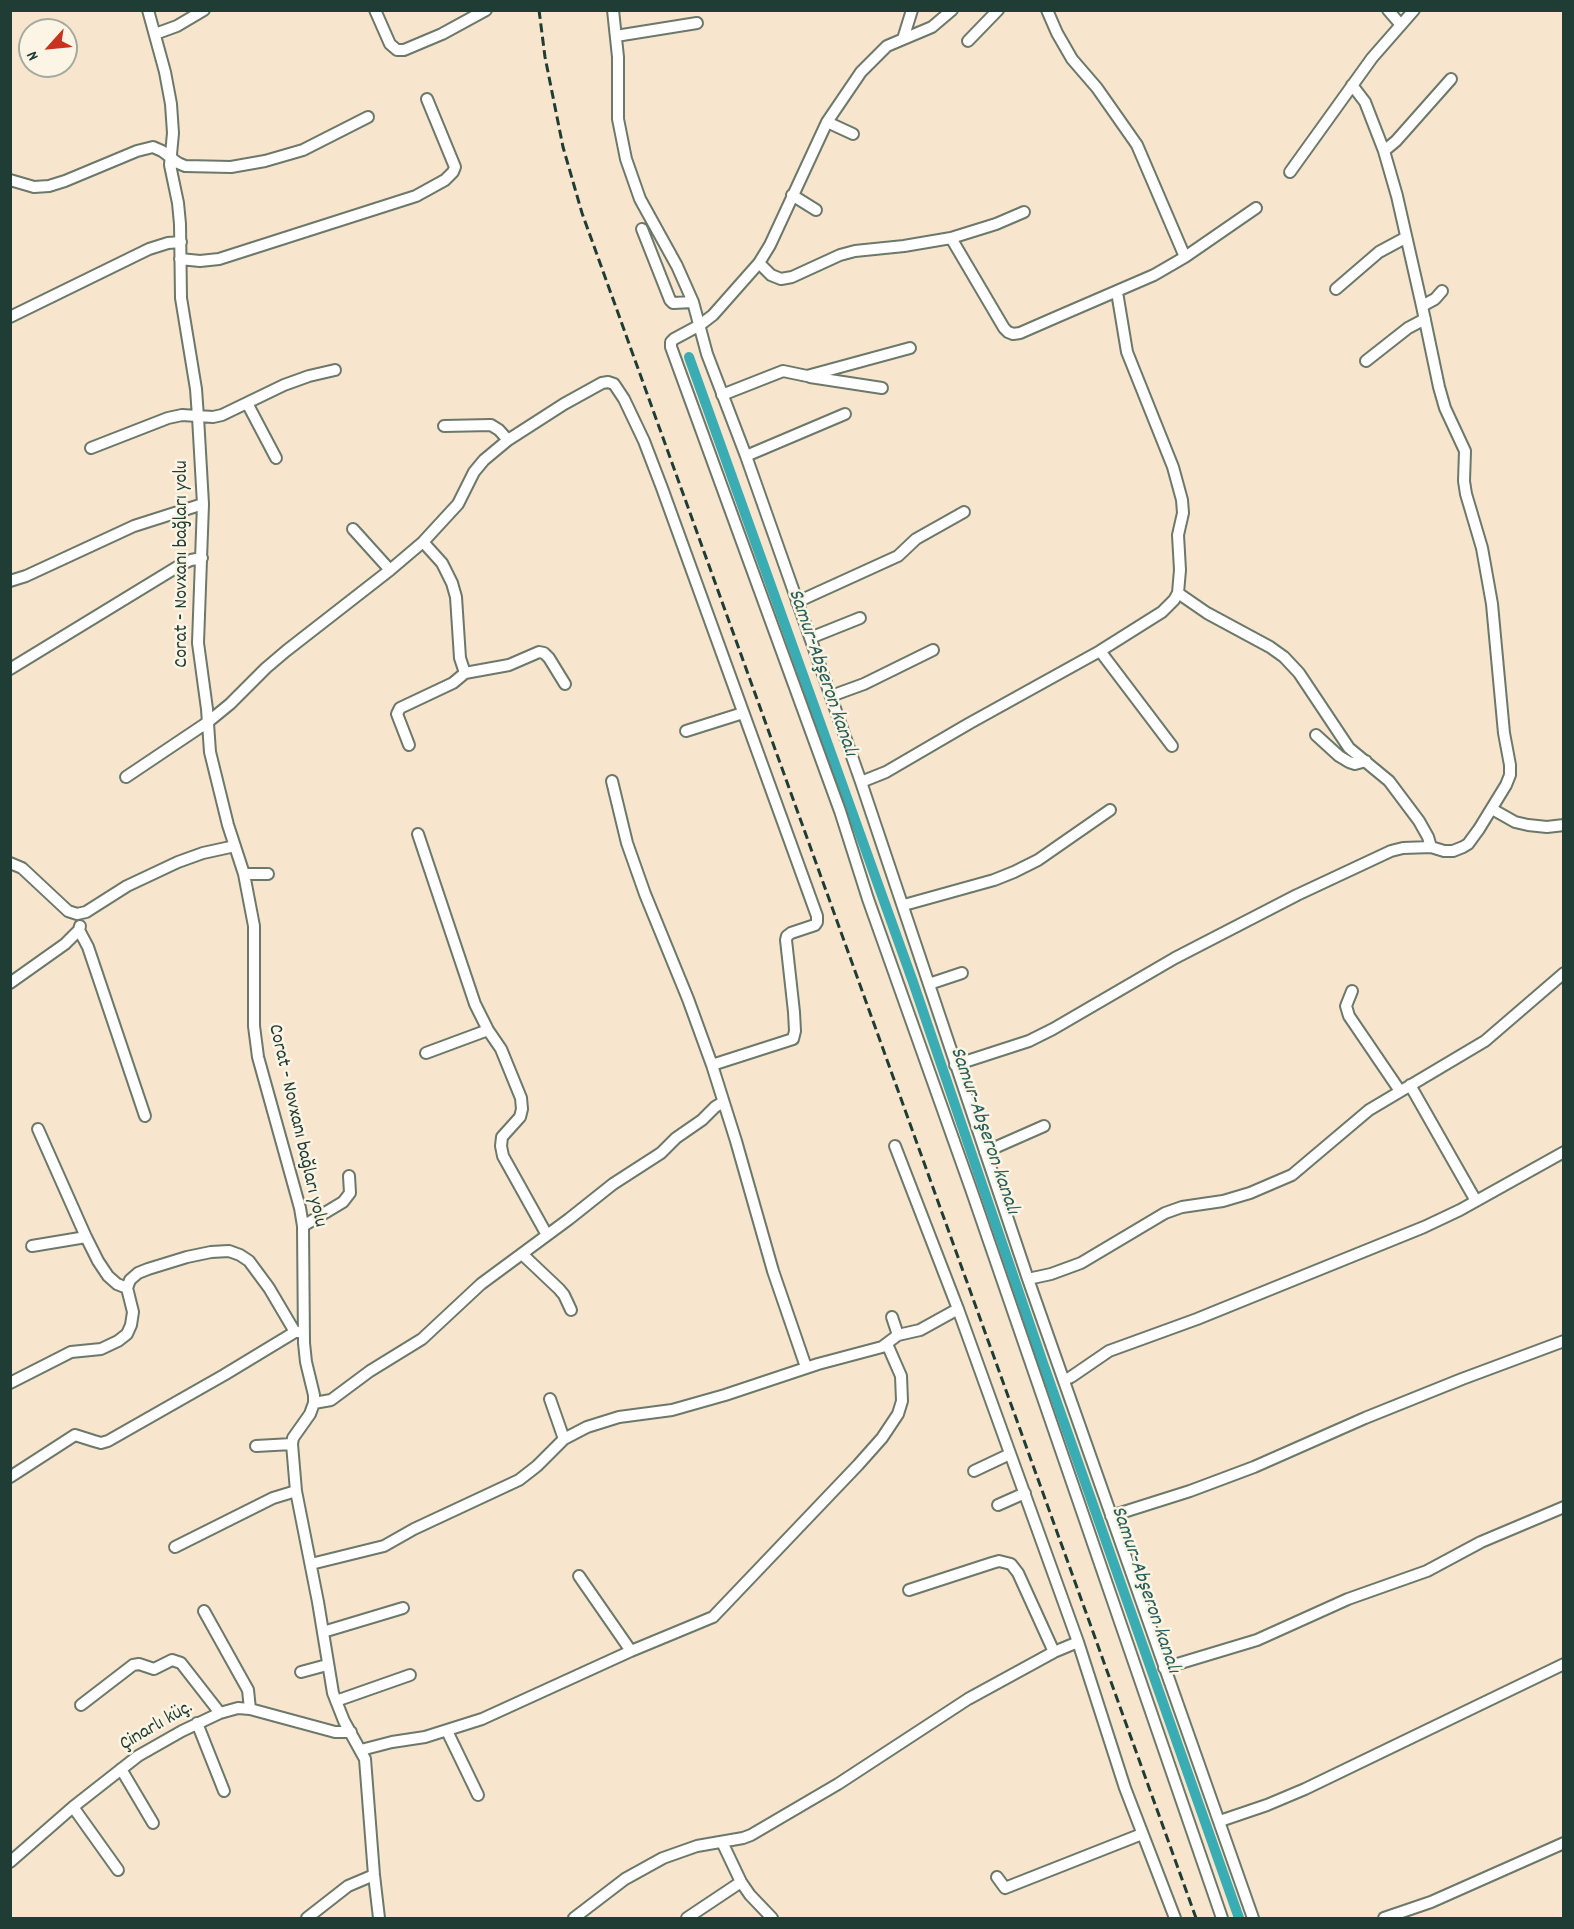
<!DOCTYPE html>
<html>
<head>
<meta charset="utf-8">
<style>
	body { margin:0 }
	#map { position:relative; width:1574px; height:1929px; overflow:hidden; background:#f7e5cd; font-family:Dekko,sans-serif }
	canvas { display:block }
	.frame { position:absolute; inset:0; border:12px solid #1f3d34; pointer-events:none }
	.north { position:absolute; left:18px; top:18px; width:60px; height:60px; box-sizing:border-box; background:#fcf5e5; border:2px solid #a4ab9e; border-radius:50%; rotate:243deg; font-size:16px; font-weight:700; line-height:24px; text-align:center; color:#1f3d34 }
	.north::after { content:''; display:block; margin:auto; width:21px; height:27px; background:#c8321e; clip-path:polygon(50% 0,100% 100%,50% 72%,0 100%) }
</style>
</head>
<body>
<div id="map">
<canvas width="1574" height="1929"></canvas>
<div class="frame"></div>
<div class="north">N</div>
</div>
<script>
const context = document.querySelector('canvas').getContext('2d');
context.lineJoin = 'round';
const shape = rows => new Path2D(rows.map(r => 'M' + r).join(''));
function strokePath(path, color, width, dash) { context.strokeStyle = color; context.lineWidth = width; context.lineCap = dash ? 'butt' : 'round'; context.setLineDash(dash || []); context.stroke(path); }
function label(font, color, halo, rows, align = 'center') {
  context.font = font + ' Dekko,sans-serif'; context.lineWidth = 5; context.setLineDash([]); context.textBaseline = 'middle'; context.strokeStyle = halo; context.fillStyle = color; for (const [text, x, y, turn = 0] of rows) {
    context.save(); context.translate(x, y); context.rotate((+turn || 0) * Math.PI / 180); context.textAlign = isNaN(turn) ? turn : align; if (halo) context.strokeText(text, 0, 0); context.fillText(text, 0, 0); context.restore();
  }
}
const canal = shape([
	[689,357,913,982,1043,1363,1239,1918]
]);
const minor = shape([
	[148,10,165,72,171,104,173,133,170,165,178,203,180,224,181,298,196,389,198,417,203,504,198,643,207,709,210,752,228,825,244,874,254,926,254,1026,258,1057,300,1208,303,1226,304,1343,306,1362,314,1395,314,1403,310,1414,293,1438,292,1444,296,1491,318,1602,333,1693,344,1721,365,1759,374,1875,379,1918],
	[375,10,390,44,397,50,404,50,442,34,486,10],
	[613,10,618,57,618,119,626,159,640,199,677,266,693,302,707,354,746,456,861,782,1028,1279,1253,1918],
	[952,10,932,27,887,46,861,72,827,122,770,245,759,263,713,315,700,325,674,339,671,342,671,347,840,811,868,899,971,1189,1222,1918],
	[1047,10,1057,33,1072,59,1097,88,1137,145,1185,257],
	[1388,10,1401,25],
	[155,34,177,26,204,10],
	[616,36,697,23],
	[903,39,912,10],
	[968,41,998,10],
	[827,122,853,134],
	[1384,151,1396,141,1451,79],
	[1290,172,1372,58,1414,10],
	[10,180,34,187,49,186,65,181,137,151,153,147,162,151,178,163,185,166,231,167,265,161,303,150,368,117],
	[792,195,816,210],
	[642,229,670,300,673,303,693,302],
	[951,238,1004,328,1008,332,1013,334,1020,333,1059,316,1154,275,1185,257,1256,208],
	[180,259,200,261,219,259,416,196,445,180,453,172,455,167,427,99],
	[759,263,771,275,781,279,792,277,840,255,855,251,904,246,951,238,996,224,1024,212],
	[1336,289,1379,252,1405,238],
	[1422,306,1435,299,1442,291],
	[10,317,149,249,168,243,181,242],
	[1366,361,1408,328,1425,319],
	[810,377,882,388],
	[722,395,783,371,807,376,910,348],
	[247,403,276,458],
	[444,426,491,425,499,430,508,440],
	[91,448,168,418,182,415,213,417,222,415,284,385,309,376,335,370],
	[746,456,845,414],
	[353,529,390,570],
	[423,542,442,563,452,583,456,597,460,658,465,673,509,665,539,652,544,653,549,658,565,684],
	[10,581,26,576,134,526,203,504],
	[1178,593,1207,613,1270,647,1284,657,1299,673,1349,748,1389,781,1419,821,1428,837,1431,847],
	[797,602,898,556,916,539,964,512],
	[810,638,860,618],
	[1100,651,1172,746],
	[10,669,182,564,191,560,202,558],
	[831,696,864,684,933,650],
	[686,731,743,713],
	[1316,735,1339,756,1349,762,1355,764,1366,761],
	[409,745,397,714,400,708,453,683,465,673],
	[126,777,208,722,230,704,266,668,286,651,390,570,423,542,458,504,474,472,484,460,508,440,564,404,602,383,608,382,614,384,624,399,644,441,662,488,817,916,817,922,815,925,791,933,787,936,786,940,794,1012,795,1031,793,1039,712,1065],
	[612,781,627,843,645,894,688,999,712,1065,736,1141,773,1271,806,1367],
	[861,782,886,772,970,723,1100,651,1162,612,1174,600,1178,593,1180,570,1178,535,1183,513,1182,500,1173,467,1127,352,1117,292],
	[1492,809,1515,822,1528,825,1547,827,1564,825],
	[418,834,475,1004,488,1030,501,1049,521,1098,522,1109,520,1117,502,1137,501,1146,503,1156,547,1235],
	[10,863,22,868,68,911,77,914,86,912,127,886,178,862,203,853,235,846],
	[244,874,268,874],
	[904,905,994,880,1014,872,1038,860,1110,810],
	[79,930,88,947,145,1116],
	[10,983,65,944,79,930,80,926],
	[929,984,962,973],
	[1352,991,1346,1006,1349,1016,1400,1091],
	[426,1053,488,1030],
	[955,1065,1029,1041,1053,1029,1175,958,1297,895,1391,851,1403,848,1431,847,1444,851,1453,851,1463,847,1468,844,1479,829,1506,785,1510,775,1510,765,1504,733,1492,604,1482,548,1466,494,1464,481,1465,451,1445,408,1439,387,1422,306,1397,196,1384,151,1365,102,1352,85],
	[1410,1085,1476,1201],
	[38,1129,86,1237,98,1261,108,1276,117,1284,127,1288],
	[895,1146,958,1309],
	[985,1152,1044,1126],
	[303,1226,343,1202,350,1193,349,1176],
	[32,1246,86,1237],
	[522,1254,559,1289,564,1295,571,1310],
	[1028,1279,1051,1274,1081,1263,1165,1213,1182,1207,1223,1201,1250,1193,1292,1175,1369,1110,1485,1041,1564,973],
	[898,1335,920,1330,958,1309,1078,1642,1125,1788,1175,1918],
	[1064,1380,1071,1377,1109,1351,1197,1319,1424,1227,1460,1210,1564,1152],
	[10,1383,71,1352,101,1349,118,1341,127,1334,131,1325,133,1312,127,1288,130,1280,138,1273,148,1269,187,1257,211,1252,229,1251,240,1255,249,1261,269,1288,295,1332,304,1332],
	[550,1399,564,1439],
	[314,1403,331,1400,370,1371,422,1339,481,1284,569,1219,613,1184,661,1153,676,1138,702,1120,715,1107,723,1102],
	[256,1446,292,1444],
	[974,1471,1010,1454],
	[10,1477,75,1435,94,1441,101,1443,108,1441,224,1375,295,1332],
	[998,1505,1025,1493],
	[1111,1516,1190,1491,1254,1467,1365,1418,1462,1379,1564,1341],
	[175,1547,273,1498,296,1491],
	[311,1564,384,1546,414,1529,519,1480,537,1466,564,1439,587,1427,619,1417,672,1410,725,1395,818,1364,882,1347,898,1335,892,1317],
	[579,1576,631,1651],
	[909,1590,992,1563,999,1561,1011,1564,1018,1573,1054,1652],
	[204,1611,248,1690,250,1709],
	[323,1632,403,1608],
	[1164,1668,1257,1640,1348,1599,1427,1571,1481,1542,1564,1507],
	[301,1672,327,1665],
	[336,1701,410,1675],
	[81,1705,133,1665,139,1664,154,1669,172,1660,181,1663,220,1713],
	[197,1723,224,1791],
	[447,1731,478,1795],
	[361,1750,392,1742,425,1737,482,1719,631,1651,713,1617,858,1465,882,1438,898,1414,902,1401,901,1376,887,1344],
	[121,1769,153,1823],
	[73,1807,118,1870],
	[1220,1821,1267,1805,1305,1789,1564,1664],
	[722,1842,741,1882,750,1895,772,1918],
	[10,1862,73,1807,138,1756,182,1731,220,1713,238,1708,250,1709,335,1732,351,1732],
	[997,1877,1005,1888,1142,1834],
	[307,1918,348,1886,374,1875],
	[574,1918,625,1879,663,1858,697,1846,743,1838,751,1835,838,1784,968,1699,1054,1652,1078,1642],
	[687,1918,741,1882],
	[1384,1918,1431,1902,1564,1843]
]);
const rail = shape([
	[539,10,545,57,563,147,582,213,1196,1918]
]);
const streetNames = [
	["Corat - Novxanı bağları yolu",183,564,-90],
	["Corat - Novxanı bağları yolu",296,1126,77],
	["Çinarlı küç.",157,1727,-30]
];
const waterNames = [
	["Samur-Abşeron kanalı",821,673,71],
	["Samur-Abşeron kanalı",983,1131,71],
	["Samur-Abşeron kanalı",1144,1590,71]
];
strokePath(canal, '#3aacb3', 10);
strokePath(minor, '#6b786a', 14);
strokePath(minor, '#fff', 10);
strokePath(rail, '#1f3d34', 3, [9, 4.5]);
label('20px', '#1f3d34', '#fcf5e5', streetNames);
label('italic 21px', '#275e5a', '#fcf5e5', waterNames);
</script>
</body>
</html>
